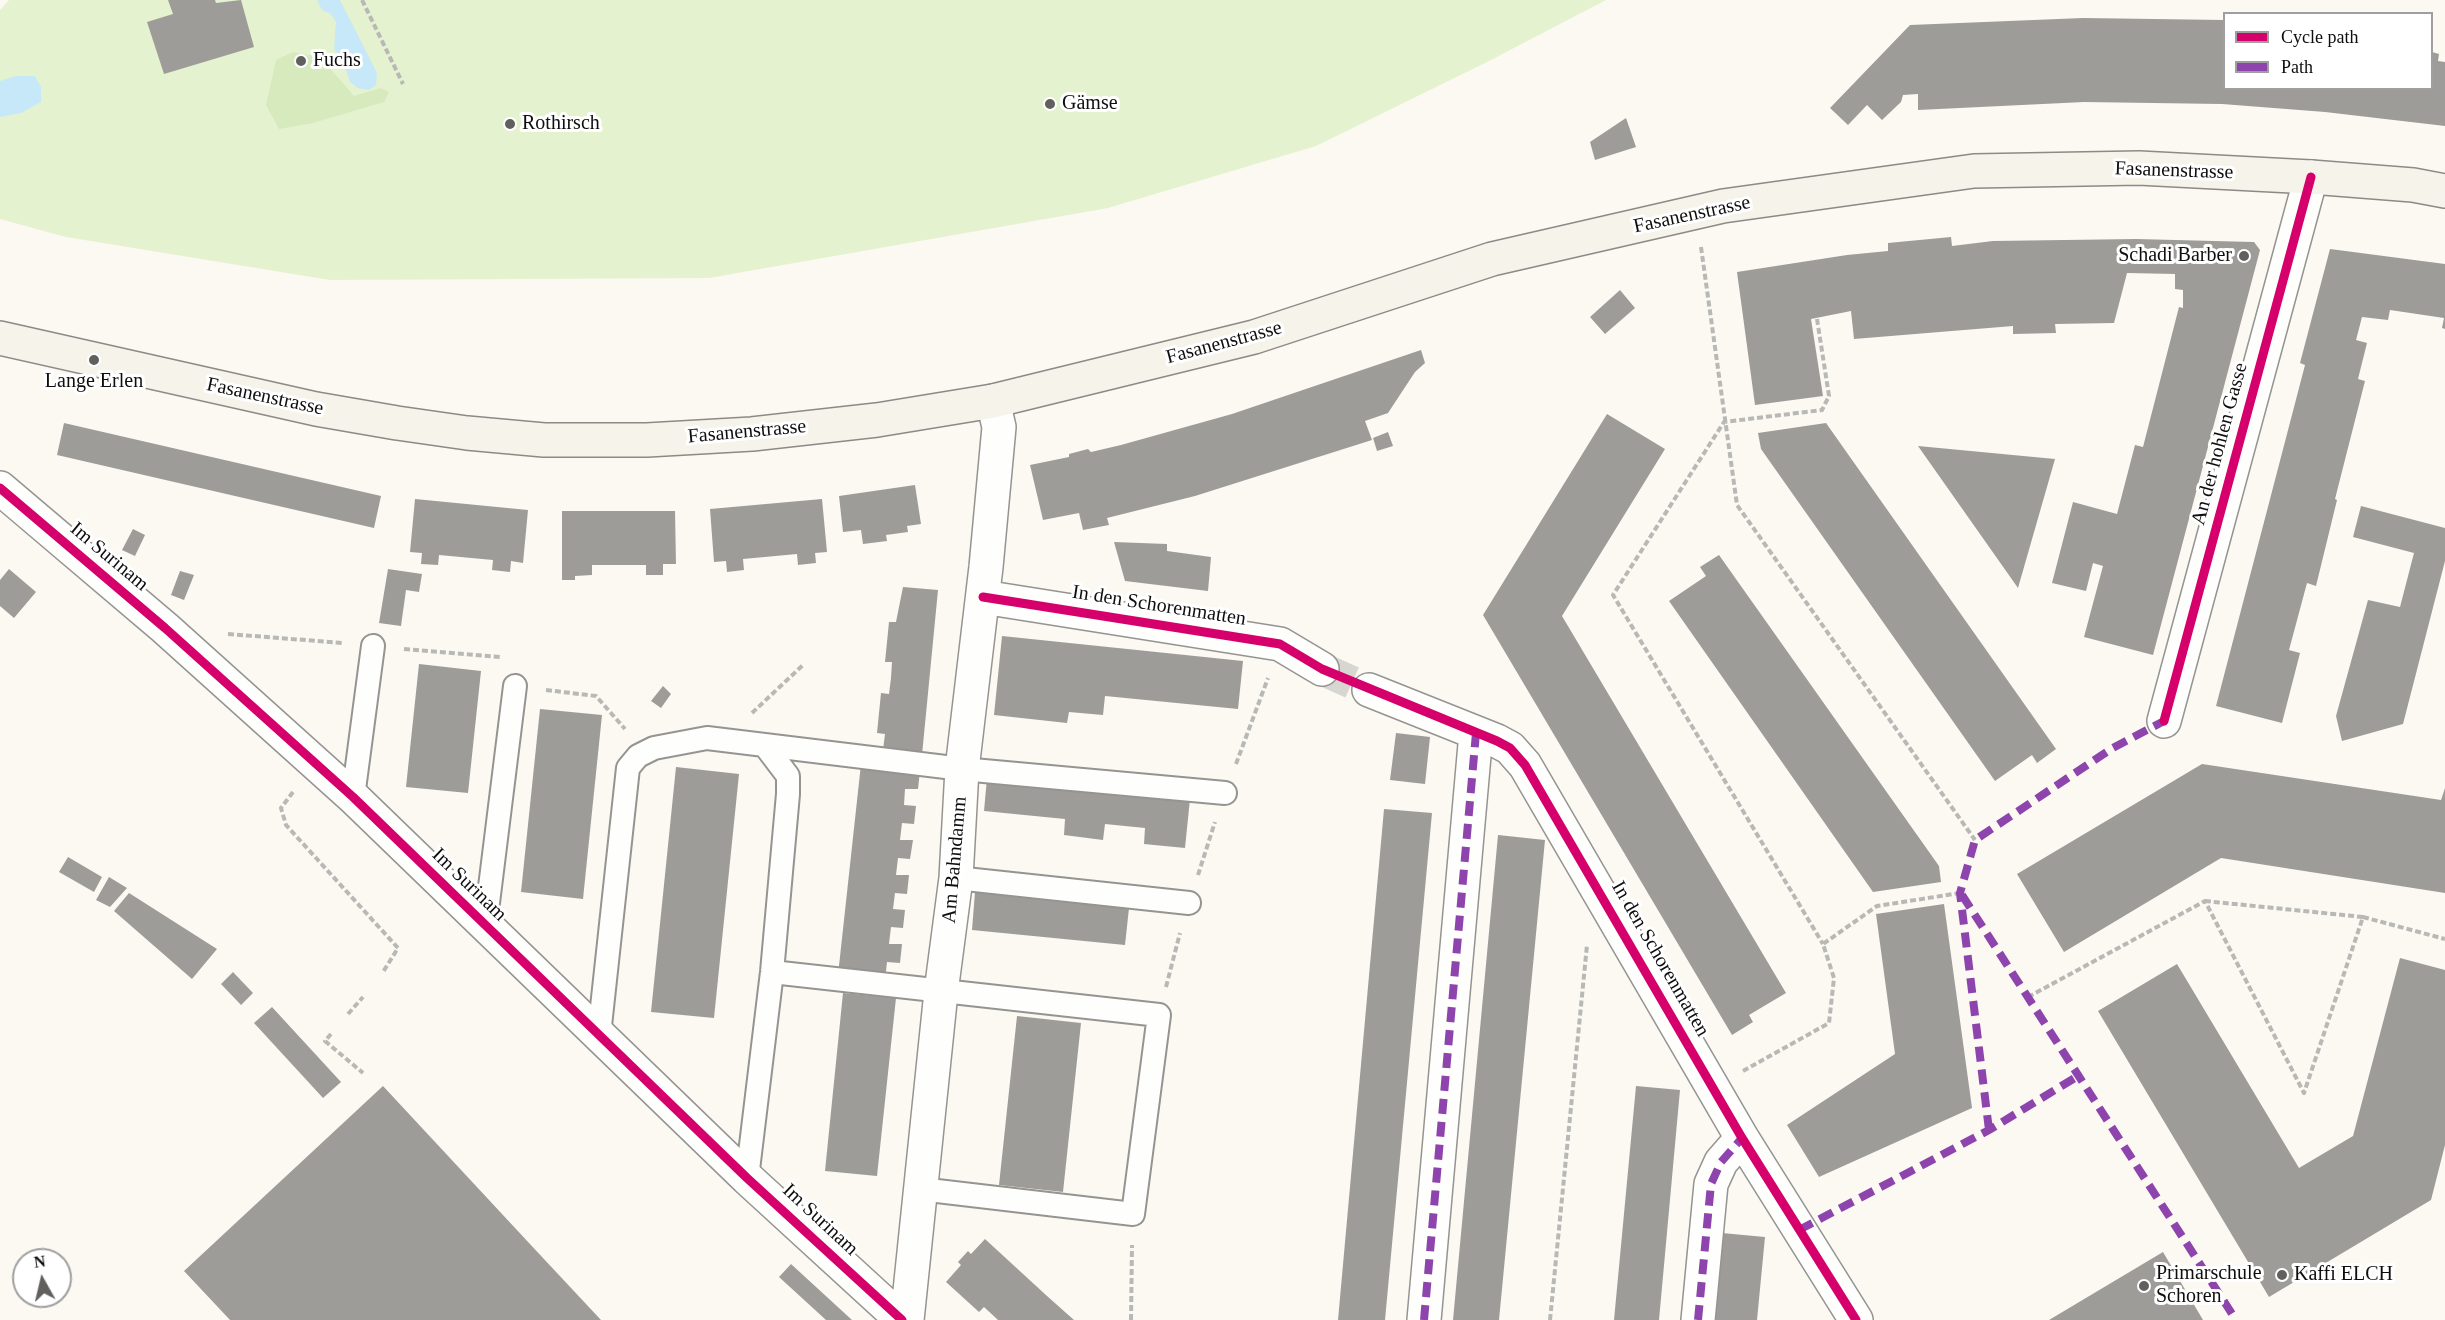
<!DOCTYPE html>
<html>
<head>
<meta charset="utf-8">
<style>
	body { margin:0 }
	#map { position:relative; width:2445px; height:1320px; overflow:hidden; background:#fbf9f2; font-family:Georgia,serif }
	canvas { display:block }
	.legend { position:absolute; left:2223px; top:12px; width:210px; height:78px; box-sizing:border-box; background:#fff; border:2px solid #9f9f9f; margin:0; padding:8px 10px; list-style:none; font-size:18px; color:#0e0e0e }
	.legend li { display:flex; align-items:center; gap:12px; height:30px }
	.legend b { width:30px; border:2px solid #9f9f9f }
	.north { position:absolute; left:12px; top:1248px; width:60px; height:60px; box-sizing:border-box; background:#fff; border:2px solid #9f9f9f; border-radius:50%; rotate:352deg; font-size:16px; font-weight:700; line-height:24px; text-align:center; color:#0e0e0e }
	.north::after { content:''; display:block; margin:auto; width:21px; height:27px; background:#61605e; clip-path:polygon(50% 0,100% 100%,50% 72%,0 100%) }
</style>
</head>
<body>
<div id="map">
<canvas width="2445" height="1320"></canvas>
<ul class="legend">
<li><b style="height:8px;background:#d6006c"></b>Cycle path</li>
<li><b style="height:8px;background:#8e44ad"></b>Path</li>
</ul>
<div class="north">N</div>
</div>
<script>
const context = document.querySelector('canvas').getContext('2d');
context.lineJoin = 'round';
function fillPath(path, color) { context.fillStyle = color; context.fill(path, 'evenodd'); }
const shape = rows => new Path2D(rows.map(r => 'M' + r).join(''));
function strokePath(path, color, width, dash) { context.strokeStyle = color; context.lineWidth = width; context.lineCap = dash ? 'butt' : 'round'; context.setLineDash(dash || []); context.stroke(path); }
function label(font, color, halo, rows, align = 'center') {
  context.font = font + ' Georgia,serif'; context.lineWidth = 6; context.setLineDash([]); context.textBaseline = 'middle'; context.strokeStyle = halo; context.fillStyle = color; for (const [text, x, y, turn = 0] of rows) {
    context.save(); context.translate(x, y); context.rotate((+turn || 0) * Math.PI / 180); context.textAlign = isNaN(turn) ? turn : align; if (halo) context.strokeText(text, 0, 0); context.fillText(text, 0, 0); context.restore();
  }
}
const green = shape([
	[9,0,1606,0,1489,61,1316,146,1108,208,709,278,330,280,66,237,0,219,0,10]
]);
const forest = shape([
	[293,52,320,57,354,96,381,88,389,92,384,102,313,123,279,129,266,105,276,60]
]);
const water = shape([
	[317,0,340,0,377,73,376,85,369,90,358,88,350,82,342,58,334,49,336,22,331,14,322,10],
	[16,76,35,76,41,87,41,102,21,113,0,117,0,81]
]);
const building = shape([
	[168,0,215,0,216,3,241,0,254,47,164,74,147,22,173,14],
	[2083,18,2224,20,2224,88,2432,88,2432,52,2439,54,2438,61,2445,62,2445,126,2325,112,2222,104,2084,102,1918,110,1918,94,1903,95,1901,102,1882,120,1867,105,1848,125,1830,108,1910,25],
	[1626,118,1636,147,1595,160,1590,142],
	[1951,237,1952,246,1993,241,2136,239,2254,242,2260,250,2153,655,2084,637,2103,566,2093,563,2086,591,2052,583,2073,502,2117,514,2135,445,2143,447,2179,307,2183,308,2183,290,2175,289,2175,274,2127,273,2114,323,2055,324,2056,333,2013,334,2013,326,1854,339,1851,311,1811,319,1823,396,1755,405,1737,272,1847,255,1888,251,1888,243],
	[2330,249,2445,264,2445,329,2442,328,2444,318,2390,310,2388,320,2362,317,2356,340,2367,343,2358,379,2365,381,2335,499,2337,500,2316,586,2307,583,2289,650,2300,653,2282,723,2216,706,2305,365,2300,363],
	[1620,290,1635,308,1605,334,1590,317],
	[1421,350,1425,363,1415,372,1388,413,1365,421,1372,440,1195,496,1107,518,1109,525,1083,530,1079,513,1043,520,1030,465,1069,457,1069,454,1088,449,1091,452,1121,445,1232,414],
	[1607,414,1665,449,1562,616,1786,993,1749,1015,1753,1022,1732,1035,1483,615],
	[64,423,381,496,374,528,57,455],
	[1826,423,2056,749,2037,763,2032,755,1995,781,1761,449,1758,433],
	[1388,432,1393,446,1377,451,1373,438],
	[1918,446,2055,459,2018,588],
	[915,485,921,524,907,526,908,532,886,535,887,541,863,544,861,530,843,532,839,496],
	[415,499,528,510,523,563,511,561,510,572,492,570,493,560,439,555,438,565,421,564,422,553,410,552],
	[822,499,827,552,815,553,816,563,798,565,797,554,743,559,744,570,727,572,726,561,714,562,710,509],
	[2361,506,2445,528,2445,561,2403,724,2342,741,2336,716,2368,600,2400,607,2414,553,2353,537],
	[562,511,675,511,676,564,663,564,663,575,646,575,646,565,592,565,592,575,575,576,575,580,562,580],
	[133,529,145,535,135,556,122,550],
	[1114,542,1167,544,1167,551,1211,557,1208,591,1125,581],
	[1719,555,1939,866,1941,882,1873,892,1669,601,1706,576,1700,567],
	[9,569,36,592,14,618,0,606,0,580],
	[388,569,422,574,419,592,406,590,401,626,379,623],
	[180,571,194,575,184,600,171,595],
	[903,587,938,590,922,755,883,750,885,734,877,733,881,693,889,694,891,678,892,662,885,662,889,622,896,622],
	[1002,636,1243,661,1238,709,1105,696,1103,715,1069,712,1067,723,994,715],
	[419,664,481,671,468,793,406,787],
	[663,686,671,694,661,708,651,701],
	[540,709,602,715,583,899,521,892],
	[1396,733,1430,737,1425,784,1390,780],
	[861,764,920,771,918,789,905,789,904,805,916,806,914,824,902,823,900,840,913,840,910,859,898,858,896,875,909,875,907,894,895,893,893,909,905,910,903,928,891,927,889,944,902,944,900,963,887,962,885,980,838,975],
	[2202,764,2441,800,2445,788,2445,893,2221,858,2064,952,2017,874],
	[676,767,739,774,714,1018,651,1012],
	[987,778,1190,799,1185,848,1144,844,1145,828,1105,824,1103,840,1064,835,1065,819,984,811],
	[1384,809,1432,813,1385,1320,1338,1320],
	[1498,835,1545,840,1499,1320,1453,1320],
	[68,857,102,877,94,892,59,872],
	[109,877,127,888,110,907,96,900],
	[975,892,1129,908,1125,945,972,930],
	[129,893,217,949,192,979,114,911],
	[1944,904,1972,1108,1819,1177,1787,1125,1895,1054,1876,914],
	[2400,958,2445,970,2445,1145,2431,1200,2269,1297,2098,1011,2177,964,2299,1168,2353,1136],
	[233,972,253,993,241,1005,221,984],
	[843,993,896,998,877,1176,825,1171],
	[272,1007,341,1082,323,1098,254,1023],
	[1017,1016,1081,1023,1063,1192,999,1185],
	[383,1086,529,1243,601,1320,230,1320,184,1271],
	[1636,1086,1680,1090,1659,1320,1614,1320],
	[1722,1233,1765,1237,1757,1320,1715,1320],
	[985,1239,1047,1296,1074,1320,998,1320,984,1307,979,1312,946,1282,961,1265,958,1262,968,1251,971,1254],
	[2163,1252,2203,1320,2049,1320],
	[791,1264,852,1320,826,1320,779,1277]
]);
const streetTunnel = shape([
	[1322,669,1369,690]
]);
const path = shape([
	[362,0,403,84],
	[1701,247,1737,505,1975,840],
	[1817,319,1829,396,1822,410,1724,422,1613,595,1823,944],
	[228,634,343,643],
	[404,649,501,657],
	[546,690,596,696,625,729],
	[752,713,803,665],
	[1236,764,1268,678],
	[293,792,281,808,286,825,398,948,383,972],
	[1198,875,1215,822],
	[2363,917,2445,939],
	[1166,987,1180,933],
	[2028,997,2205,901,2304,1093,2363,917,2205,901],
	[348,1014,363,997],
	[331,1034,325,1041,363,1073],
	[1743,1071,1829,1023,1834,978,1823,944,1877,906,1960,893],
	[1131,1320,1132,1245],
	[1550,1320,1587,945]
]);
const lane = shape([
	[353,797,373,646],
	[956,878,1189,903],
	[485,927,515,686],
	[772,972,1159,1015,1133,1214,920,1189],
	[599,1035,628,768,638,756,654,748,707,738,962,769,1225,793],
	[747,1178,772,972,788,794,788,776,766,747]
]);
const street = shape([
	[0,488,165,628,353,797,747,1178,902,1320],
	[983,597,1280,644,1322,669],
	[1369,690,1497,741,1510,748,1525,765,1742,1138,1856,1320],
	[2164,721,2311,177],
	[907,1320,941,992,956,878,962,769,986,567,999,427,993,401],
	[1424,1320,1476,733],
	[1698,1320,1711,1184,1721,1162,1742,1138]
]);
const secondary = shape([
	[0,338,316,409,397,423,467,433,544,440,647,440,752,434,877,420,993,401,1254,337,1492,259,1723,206,1974,171,2139,168,2311,177,2413,185,2445,191]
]);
const quiet = shape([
	[1962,895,2236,1320],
	[1989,1130,1960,893,1975,840,2111,749,2164,721],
	[1799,1230,1989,1130,2078,1076],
	[1424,1320,1476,733],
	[1698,1320,1711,1184,1721,1162,1742,1138]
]);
const cycleway = shape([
	[0,488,165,628,353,797,747,1178,902,1320],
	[983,597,1280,644,1322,669,1497,741,1510,748,1525,765,1742,1138,1856,1320],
	[2164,721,2311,177]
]);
const markers = [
	[301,61,6,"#61605e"],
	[1050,104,6,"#61605e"],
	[510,124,6,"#61605e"],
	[2244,256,6,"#61605e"],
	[94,360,6,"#61605e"],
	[2282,1275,6,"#61605e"],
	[2144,1286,6,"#61605e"]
];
const poiNames = [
	["Fuchs",313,61],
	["Gämse",1062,104],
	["Rothirsch",522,124],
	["Schadi Barber",2232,256,"right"],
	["Lange Erlen",94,382,"center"],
	["Primarschule",2156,1274],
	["Schoren",2156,1297],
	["Kaffi ELCH",2294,1275]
];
const streetNames = [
	["Fasanenstrasse",2174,171,2],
	["Fasanenstrasse",1692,215,-12],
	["Fasanenstrasse",1224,343,-15],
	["Fasanenstrasse",265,397,12],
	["Fasanenstrasse",747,432,-5],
	["An der hohlen Gasse",2220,444,-75],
	["Im Surinam",109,557,40],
	["In den Schorenmatten",1159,606,9],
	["Am Bahndamm",955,860,-85],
	["Im Surinam",469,885,44],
	["In den Schorenmatten",1660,959,60],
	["Im Surinam",820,1220,43]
];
fillPath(green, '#e5f2d0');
fillPath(forest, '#d6eabe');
fillPath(water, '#c6e8f8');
fillPath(building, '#9e9c98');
strokePath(streetTunnel, '#d7d6d0', 33, [33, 16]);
strokePath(lane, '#959491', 26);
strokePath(street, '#959491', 36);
strokePath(secondary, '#8b8a87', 36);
strokePath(path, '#b8b8b6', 4, [6, 3]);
strokePath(lane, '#fefefd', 22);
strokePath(street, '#fefefd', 33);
strokePath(secondary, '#f5f3ea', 33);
strokePath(quiet, '#8e44ad', 8, [15, 8]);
strokePath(cycleway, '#d6006c', 9);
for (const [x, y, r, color] of markers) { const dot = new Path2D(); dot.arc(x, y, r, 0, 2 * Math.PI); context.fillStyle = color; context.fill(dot); strokePath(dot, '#fff', 2); }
label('20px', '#0e0e0e', '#fff', poiNames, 'left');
label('20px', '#0e0e0e', '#fff', streetNames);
</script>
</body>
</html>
